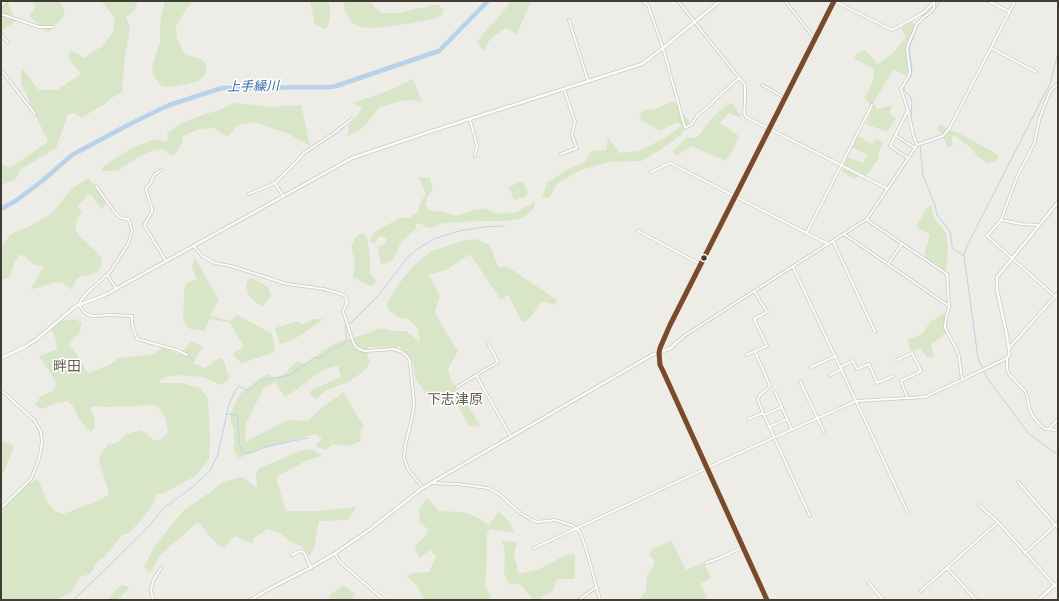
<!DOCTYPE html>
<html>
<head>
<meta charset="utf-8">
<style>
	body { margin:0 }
	#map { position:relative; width:1059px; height:601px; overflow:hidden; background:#edece6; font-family:Manrope,sans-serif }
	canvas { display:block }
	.frame { position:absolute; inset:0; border:2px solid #413d34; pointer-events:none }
</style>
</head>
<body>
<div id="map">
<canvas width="1059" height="601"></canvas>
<div class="frame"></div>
</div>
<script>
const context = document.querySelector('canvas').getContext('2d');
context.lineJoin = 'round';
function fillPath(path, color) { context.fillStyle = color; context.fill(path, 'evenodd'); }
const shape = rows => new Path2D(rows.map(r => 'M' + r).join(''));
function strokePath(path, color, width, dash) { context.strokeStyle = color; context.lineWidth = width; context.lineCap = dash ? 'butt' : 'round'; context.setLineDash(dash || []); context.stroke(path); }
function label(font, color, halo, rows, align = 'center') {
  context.font = font + ' Manrope,"Noto Sans JP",sans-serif'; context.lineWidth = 3; context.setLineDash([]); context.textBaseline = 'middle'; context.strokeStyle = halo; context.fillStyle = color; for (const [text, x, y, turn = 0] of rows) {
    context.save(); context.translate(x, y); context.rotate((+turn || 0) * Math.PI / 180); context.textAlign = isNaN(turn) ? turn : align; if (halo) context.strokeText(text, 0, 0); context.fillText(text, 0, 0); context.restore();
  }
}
const green = shape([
	[1,1,7,2,16,21,1,31],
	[22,1,57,1,62,5,65,15,48,33,29,16,36,7,33,2,23,3],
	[101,1,138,1,134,11,126,17,130,28,124,63,122,93,113,97,103,105,81,118,74,113,68,114,56,148,20,170,16,179,1,185,1,164,10,168,48,142,21,83,21,72,23,69,39,90,57,90,81,74,68,58,71,50,84,58,102,46,113,32,115,18],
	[165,1,193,1,188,7,176,25,177,38,183,51,189,56,201,59,206,64,206,73,199,81,173,87,162,86,154,77,152,66,160,42,160,26,161,17],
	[310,1,328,1,330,7,330,18,328,26,325,29,315,25],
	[343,1,371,1,373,6,382,13,398,13,433,5,439,5,444,10,442,15,433,19,407,24,389,26,376,28,359,27,351,22,345,11],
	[509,1,536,1,530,3,517,34,506,28,491,38,483,51,477,42,482,35,508,6],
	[909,22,912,22,915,26,906,47,909,64,907,76,893,70,873,103,878,109,893,105,889,113,896,118,887,132,866,124,873,107,864,98,872,84,875,70,854,58,857,54,865,50,878,64,895,51,906,37,901,29],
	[413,79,422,102,411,100,401,101,380,107,366,124,358,131,348,136,349,125,359,113,362,107,352,103,385,92],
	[674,101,683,114,690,121,681,135,666,146,642,161,609,162,581,170,557,184,549,198,542,197,547,183,568,169,584,163,592,151,606,150,608,138,620,153,638,151,665,138,681,126,678,122,659,131,641,120,639,115,644,110,655,109],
	[233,103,271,107,301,105,310,146,289,134,254,122,238,125,228,136,224,135,214,128,200,129,182,136,183,140,179,149,174,155,170,155,162,149,154,150,140,156,117,171,102,171,102,168,105,165,132,148,155,139,166,142,168,141,167,133,182,123,205,114,217,111],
	[733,103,742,118,728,113,720,123,739,136,732,152,725,161,692,146,677,155,672,152,686,138,696,138,700,134,710,120,725,106],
	[940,125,954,132,956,132,999,155,996,161,989,163,987,163,977,156,969,146,955,136,952,136,951,138,953,145,947,147,944,137,937,128],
	[858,136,872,144,877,139,883,143,878,153,879,158,867,175,858,176,855,179,842,172,847,157,863,163,867,155,851,147],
	[419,177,430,178,433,190,428,196,425,204,430,211,443,212,456,216,471,211,487,208,491,212,500,214,517,212,534,202,535,206,531,211,523,218,507,221,482,221,442,223,431,228,426,227,421,224,416,224,416,229,401,242,394,258,388,263,381,264,378,250,381,245,384,245,387,238,379,236,375,243,371,242,370,240,374,233,388,224,394,222,400,218,409,218,418,212,420,203,426,194],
	[89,178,102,196,106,204,101,209,90,193,77,206,82,211,79,215,76,224,76,231,80,237,95,250,102,259,101,268,94,274,81,276,76,280,72,290,63,283,55,282,30,290,44,266,35,265,23,255,20,255,14,263,10,277,1,280,1,246,11,234,32,225,51,214,73,188],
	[522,181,528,192,525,197,514,200,509,187],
	[931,205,934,218,946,233,948,248,946,271,924,256,930,235,916,226,927,208],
	[361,233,366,235,368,241,370,260,370,274,377,281,371,287,353,277,355,262,351,246,356,237],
	[475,239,490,245,498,267,508,267,557,300,555,305,542,301,528,320,522,322,508,295,501,300,470,254,448,269,429,275,440,296,435,312,445,331,458,351,448,369,451,380,480,425,475,427,469,425,450,393,440,404,425,393,416,379,412,360,400,347,368,347,367,353,370,362,367,368,360,374,346,383,327,390,316,399,310,395,311,390,341,377,338,366,324,369,293,392,285,397,275,382,263,389,246,424,245,442,288,420,307,421,323,407,344,392,349,402,364,426,360,432,361,441,349,446,333,444,326,450,316,447,317,443,322,439,316,434,261,449,239,458,234,452,234,431,231,421,231,412,240,394,259,379,267,374,276,378,286,373,296,361,304,364,335,343,363,335,381,328,392,331,406,331,420,342,418,329,408,318,402,319,388,310,387,303,399,284,412,267,432,251,464,240],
	[195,257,213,290,219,299,210,316,231,321,237,315,263,329,272,334,275,352,248,361,242,364,232,354,244,347,230,323,210,319,204,331,190,329,183,322,184,293,186,283,197,279,192,268],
	[252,278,268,287,271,294,269,299,262,307,255,302,248,294,246,285,248,280],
	[946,312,943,327,946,333,931,344,934,358,927,357,920,348,911,351,907,340,922,334,930,322],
	[75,319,82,323,80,332,68,344,75,352,88,373,109,365,119,358,154,354,162,347,179,354,192,341,203,347,193,363,205,368,219,358,224,361,229,379,221,385,203,377,176,375,161,379,159,383,182,383,201,388,208,399,210,440,209,460,194,477,163,494,157,493,153,505,143,518,128,534,123,534,105,556,97,562,90,574,80,577,71,592,56,600,1,600,1,510,22,487,38,479,47,502,55,511,63,514,98,501,109,494,99,461,102,451,106,448,108,444,115,444,127,434,141,430,156,441,163,438,168,432,165,418,160,409,154,405,136,406,103,407,98,406,90,407,95,420,95,427,91,432,88,430,78,417,73,406,67,401,56,403,42,409,35,405,40,397,54,390,56,383,50,372,39,356,57,349,55,338,51,329,55,322,58,321],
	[313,319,324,319,293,340,280,344,275,328,298,321,302,325],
	[1,440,14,446,1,479],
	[312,449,322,456,306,461,276,477,286,511,319,511,356,507,352,515,347,520,319,521,314,548,310,557,302,547,288,540,280,533,268,529,255,537,252,544,235,536,224,548,216,543,198,522,160,555,150,573,144,566,156,544,184,510,212,491,222,482,242,477,257,488,256,475,258,469,300,451],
	[427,498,439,511,460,512,469,514,480,519,489,525,499,511,510,523,515,533,490,529,487,534,487,556,485,585,490,596,491,600,424,600,417,585,406,576,412,573,429,572,436,556,430,550,419,558,414,546,425,537,428,529,420,523,419,509],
	[671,540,686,570,704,563,711,578,701,583,707,599,639,600,646,591,647,576,654,564,654,560,648,554,655,548],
	[502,541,517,542,514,555,517,566,518,574,537,570,568,554,575,555,575,579,557,579,552,592,543,596,541,600,533,600,519,583,510,585,504,573,505,551],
	[121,585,130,587,118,600,107,600],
	[343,585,355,594,351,600,333,600,328,596]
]);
const stream = shape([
	[1058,53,1050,84,1046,91,967,246,964,255,978,358,987,378,1029,434,1058,455],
	[914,135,911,117,912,102,910,96,904,90,904,86,911,76,912,66,909,52,910,46,918,25,926,17,932,13,939,3,939,1],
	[915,138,920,145,923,175,935,205,937,215,950,231,952,244,952,248,963,255],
	[227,414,237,415,238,417,239,442,241,449,246,453,253,452,265,447,307,438],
	[73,600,85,589,145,530,164,508,191,488,210,471,218,454,228,408,234,393,239,386,248,391,260,381,290,375,314,358,319,358,347,341,345,326,353,321,378,296,385,287,408,257,417,249,434,239,446,235,459,231,484,227,504,226]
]);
const river = shape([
	[1,209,17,200,42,181,72,155,128,125,169,105,222,88,330,87,336,86,439,51,488,1]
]);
const minor = shape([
	[643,1,648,5,663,48,685,128,692,124,697,116,708,107,720,95,739,78],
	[678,1,744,84,745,85,745,100,744,113,746,117,888,189],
	[785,1,815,39],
	[834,1,892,30,923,13,933,3],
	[988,1,1010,12],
	[1,14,39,27,53,27],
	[569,20,588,81],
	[1,34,8,43],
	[991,48,1036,72],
	[1,70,35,114],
	[1058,84,1052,89,1049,94,1040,117,1034,144,1017,177,1001,220,987,236,1058,299],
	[762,85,785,98],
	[907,112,890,146,908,158],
	[470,120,477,146,475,156],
	[895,135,915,148],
	[917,145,913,134,908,111,901,89,909,75,910,72,907,49,908,45,917,24,924,17,931,12,934,8,934,2],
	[561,154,577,148,572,135,575,122,564,89],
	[161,170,154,175,150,184,146,188,146,190,152,208,152,212,144,225,166,261],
	[651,172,670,163,828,244],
	[275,183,283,196],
	[96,186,113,210,116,214,121,218,127,219,129,220,132,231,130,238,128,244,110,272,88,292,81,300,79,305,85,313,92,316,111,315,132,316,132,324,137,339,177,350,187,355],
	[249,194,275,183,296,162,304,153,334,133,352,119],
	[867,220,947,274,949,307,945,324,945,328,956,348,959,356,962,380],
	[1001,220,1021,224,1038,225],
	[638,231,700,264],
	[807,232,872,105],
	[844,234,949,306],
	[833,241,875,332],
	[194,246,202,256,215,263,231,266,287,284,324,289,344,295,346,297,347,302,343,311,353,342,356,347,359,349,365,351,394,349,402,352,406,355,409,359,410,363,414,403,413,412,405,447,404,458,408,469,423,488],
	[888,264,902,244],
	[793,267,856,401,907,511],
	[107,275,116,288],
	[678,341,687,334,867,219,917,145,943,136,949,129,1015,1],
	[1009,348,1058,293],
	[755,352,770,386,759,396,758,400,763,413],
	[746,355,767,346,754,319,767,312,754,291],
	[1007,358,1007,369,1009,374,1025,391,1027,396,1030,410,1034,418,1041,426,1046,429,1058,430],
	[897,360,912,353,921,371,901,381,907,397],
	[811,367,836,356],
	[840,367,853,361,857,369,869,364,877,383,893,376],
	[476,375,511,437],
	[830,375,842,369],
	[800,381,824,432],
	[457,387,498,362,488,343],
	[1,390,34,420,41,432,42,443,39,459,31,479,1,508],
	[775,392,792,430],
	[764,415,782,407],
	[748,419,763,413,810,516],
	[769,427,787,419],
	[1049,429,1058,419],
	[1018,482,1058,528],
	[431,483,457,484,488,488,498,493,520,513,532,520,537,522,555,520,571,525,576,528,580,532,586,549,600,600],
	[979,505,998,522,1058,589],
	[534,548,735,455,856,401,925,397,972,375],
	[1025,553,1058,523],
	[335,554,341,563,384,600],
	[292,555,300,551,304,552,311,568],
	[706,563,720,558,743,547],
	[947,568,976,600],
	[869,583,883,600],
	[921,591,998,522],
	[153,600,151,590,153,581,161,568],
	[579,600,596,587]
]);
const tertiary = shape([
	[1,358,25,347,37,339,76,306,105,295,352,158,432,131,642,64,663,48,720,1],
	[972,375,1005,359,1009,356,1009,349,1006,331,997,290,997,277,1058,202],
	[250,600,273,587,310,568,334,554,369,530,420,490,431,483,652,355,671,348,678,341],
	[1038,600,1058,582]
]);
const secondary = shape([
	[767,600,663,371,660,365,659,353,660,348,670,325,834,1]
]);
const primary = shape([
	[1,6,6,1]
]);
const bus1 = shape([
	[767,600,663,371,660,365,659,353,660,348,670,325,834,1]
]);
const markers = [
	[704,258,3.5,"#413d34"]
];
const waterNames = [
	["上手繰川",253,87,-1]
];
const quarterNames = [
	["畔田",67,367],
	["下志津原",455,400]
];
fillPath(green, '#d8e6c7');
strokePath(stream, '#b8d3e9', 1);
strokePath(river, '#b8d3e9', 4.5);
strokePath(minor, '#cbc9c4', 3.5);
strokePath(tertiary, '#cbc9c4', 4);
strokePath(secondary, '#ccc9be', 4.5);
strokePath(primary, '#cec8b4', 5);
strokePath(minor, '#fcfcfb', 2);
strokePath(tertiary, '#fcfcfb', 2.5);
strokePath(secondary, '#f5f3ed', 3);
strokePath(primary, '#efece2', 3.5);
strokePath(bus1, '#7a4b2a', 5);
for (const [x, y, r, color] of markers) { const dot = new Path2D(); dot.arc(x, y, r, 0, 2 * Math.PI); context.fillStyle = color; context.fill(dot); strokePath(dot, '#fff', 1.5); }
label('italic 13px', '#366fa4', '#fff', waterNames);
label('14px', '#635b4c', '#fff', quarterNames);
</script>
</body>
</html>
